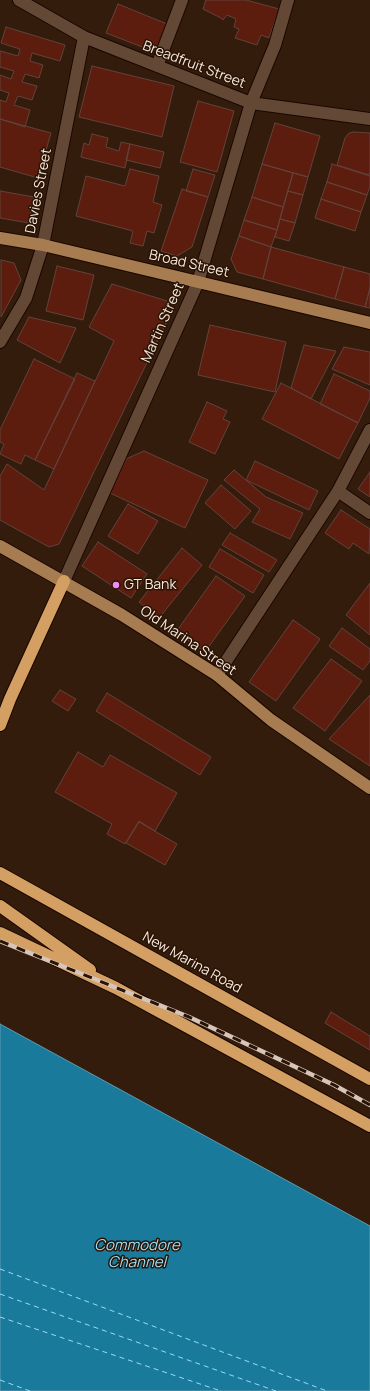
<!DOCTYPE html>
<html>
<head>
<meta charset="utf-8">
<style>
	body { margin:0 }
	canvas { display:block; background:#331c0b }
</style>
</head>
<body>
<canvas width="370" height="1391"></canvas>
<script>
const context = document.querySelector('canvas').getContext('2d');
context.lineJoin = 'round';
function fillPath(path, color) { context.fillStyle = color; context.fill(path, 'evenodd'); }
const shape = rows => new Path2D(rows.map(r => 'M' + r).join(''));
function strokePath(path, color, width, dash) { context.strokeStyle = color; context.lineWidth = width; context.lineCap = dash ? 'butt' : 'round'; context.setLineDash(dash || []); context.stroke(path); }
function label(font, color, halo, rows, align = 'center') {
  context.font = font + ' Manrope,sans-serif'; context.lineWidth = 3; context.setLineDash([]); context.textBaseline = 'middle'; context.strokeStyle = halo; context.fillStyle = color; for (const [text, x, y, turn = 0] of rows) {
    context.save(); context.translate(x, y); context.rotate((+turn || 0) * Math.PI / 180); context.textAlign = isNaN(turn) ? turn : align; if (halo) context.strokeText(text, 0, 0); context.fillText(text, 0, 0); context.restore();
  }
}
const water = shape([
	[0,1024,370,1226,370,1391,0,1391,0,1024]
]);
const ferry = shape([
	[0,1269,327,1391],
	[0,1294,276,1391],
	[0,1317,221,1391],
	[0,1380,30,1391]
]);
const building = shape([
	[206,0,246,0,279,9,269,38,261,35,257,45,235,38,239,29,234,27,236,19,227,15,223,20,221,18,203,9,206,0],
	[118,4,167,24,156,50,153,49,150,50,106,33,118,4],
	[6,27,65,45,60,61,32,53,30,61,43,65,39,78,25,74,22,82,37,86,32,100,18,96,14,105,30,110,25,127,0,119,0,100,6,102,9,93,0,90,0,75,11,79,14,71,0,67,0,51,18,56,20,49,1,43,6,27],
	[92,66,174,86,162,137,79,117,92,66],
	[198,101,234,111,217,172,180,162,198,101],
	[0,119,51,133,38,178,0,167,0,119],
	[275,123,320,136,308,177,262,164,275,123],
	[354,132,370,133,370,172,369,175,337,165,345,138,349,133,354,132],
	[92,134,108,138,106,147,119,151,121,142,130,144,125,168,81,157,84,143,89,145,92,134],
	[130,144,164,152,160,168,126,160,130,144],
	[262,164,293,173,283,207,252,197,262,164],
	[332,164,370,176,370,186,367,195,327,182,332,164],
	[130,169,159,176,153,202,162,205,154,233,147,231,143,246,130,243,133,231,76,216,86,176,125,186,130,169],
	[193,169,215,175,208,197,186,191,193,169],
	[293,173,308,177,303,195,288,191,293,173],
	[327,182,367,195,361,212,321,199,327,182],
	[182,189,208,197,192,247,177,256,161,251,182,189],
	[0,191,34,197,29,223,0,218,0,191],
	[288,191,303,195,295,223,280,219,288,191],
	[252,197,283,207,277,230,244,220,252,197],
	[321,199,361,212,355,231,315,218,321,199],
	[280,219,295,223,289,241,275,237,280,219],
	[244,220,277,230,271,247,239,236,244,220],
	[239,236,271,247,263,279,237,272,231,259,239,236],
	[271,247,344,267,335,299,263,279,271,247],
	[1,260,14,263,21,280,1,317,1,260],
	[57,266,94,275,83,320,46,311,57,266],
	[344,267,370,274,370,288,365,307,335,299,344,267],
	[112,284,167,301,172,311,59,544,49,547,0,520,0,476,7,464,44,490,114,341,89,327,112,284],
	[370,288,370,308,365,307,370,288],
	[29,317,76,328,60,363,17,340,29,317],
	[210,325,286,342,275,392,198,375,210,325],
	[304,345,336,351,311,399,291,388,304,345],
	[344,347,370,352,370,385,332,369,344,347],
	[34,359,75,379,35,460,25,455,21,464,0,454,4,444,0,442,0,430,34,359],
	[77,373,95,381,54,469,35,460,77,373],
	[334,374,370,391,370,398,358,423,320,404,334,374],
	[281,383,358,423,339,459,262,419,281,383],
	[207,402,227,411,223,419,230,422,215,454,189,442,207,402],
	[144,451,208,480,185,528,110,493,126,459,144,451],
	[255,461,318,491,309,510,246,480,255,461],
	[234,470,266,497,303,513,290,539,252,522,260,509,224,480,234,470],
	[370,472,370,497,358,489,370,472],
	[221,485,251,511,235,529,205,503,221,485],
	[128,504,158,521,138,554,108,536,128,504],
	[341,510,370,529,369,554,353,543,349,549,325,533,341,510],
	[230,533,277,560,269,572,222,545,230,533],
	[98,542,147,574,131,598,82,566,98,542],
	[182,548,202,565,159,618,139,602,182,548],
	[220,549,264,575,253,593,209,567,220,549],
	[216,576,245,596,205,652,176,632,216,576],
	[370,583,370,635,346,615,370,583],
	[293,620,320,639,276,701,249,682,293,620],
	[342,628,370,649,370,661,363,670,329,646,342,628],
	[331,659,362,681,325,731,293,708,331,659],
	[60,690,76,699,68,711,52,701,60,690],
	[107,693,211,757,200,775,96,711,107,693],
	[370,695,370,766,329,739,370,695],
	[78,752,103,767,110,755,177,793,155,831,139,821,125,844,107,834,112,824,55,792,78,752],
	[139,822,177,844,165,865,126,843,139,822],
	[331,1012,370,1036,370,1050,325,1023,331,1012]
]);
const minor = shape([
	[19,0,84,37,251,103,370,119],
	[157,66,182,0],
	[0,342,26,298,43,245,84,37],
	[338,491,370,513],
	[64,581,198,282,251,103,275,45,288,0],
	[217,675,338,491,370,430]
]);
const major = shape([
	[0,238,43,245,370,323],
	[0,546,122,615,217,675,271,720,370,788]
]);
const highway = shape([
	[0,725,10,699,64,581],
	[0,873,370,1079],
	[0,906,90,970],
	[0,933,116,988,370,1126]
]);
const rail = shape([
	[0,941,189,1017,334,1085,370,1105]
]);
const markers = [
	[116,585,4,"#f18af4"]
];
const streetNames = [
	["Breadfruit Street",194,65,21],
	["Davies Street",39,191,-79],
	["Broad Street",189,264,13],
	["Martin Street",163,323,-66],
	["Old Marina Street",188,641,34],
	["New Marina Road",192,963,29]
];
const poiNames = [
	["GT Bank",124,585]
];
const waterNames = [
	["Commodore",137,1246],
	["Channel",137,1263]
];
fillPath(water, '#197a9b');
strokePath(water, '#5c9baf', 1);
strokePath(ferry, '#9adbf7', 1, [5, 4]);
fillPath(building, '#5d1d0e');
strokePath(building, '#62423b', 1);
strokePath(minor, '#1a0600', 14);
strokePath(major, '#1a0600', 14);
strokePath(highway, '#1a0600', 14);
strokePath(minor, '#634836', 12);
strokePath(major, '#a77c51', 12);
strokePath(highway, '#d49f63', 12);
strokePath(rail, '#d7c5ba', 4.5);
strokePath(rail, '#291303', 3, [9]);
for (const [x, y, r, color] of markers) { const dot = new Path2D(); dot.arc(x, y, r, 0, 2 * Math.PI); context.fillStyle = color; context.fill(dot); strokePath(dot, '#291303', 1.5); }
label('14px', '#f9e8de', '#291303', streetNames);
label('14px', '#f9e8de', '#291303', poiNames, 'left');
label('italic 15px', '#9adbf7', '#291303', waterNames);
</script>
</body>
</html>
